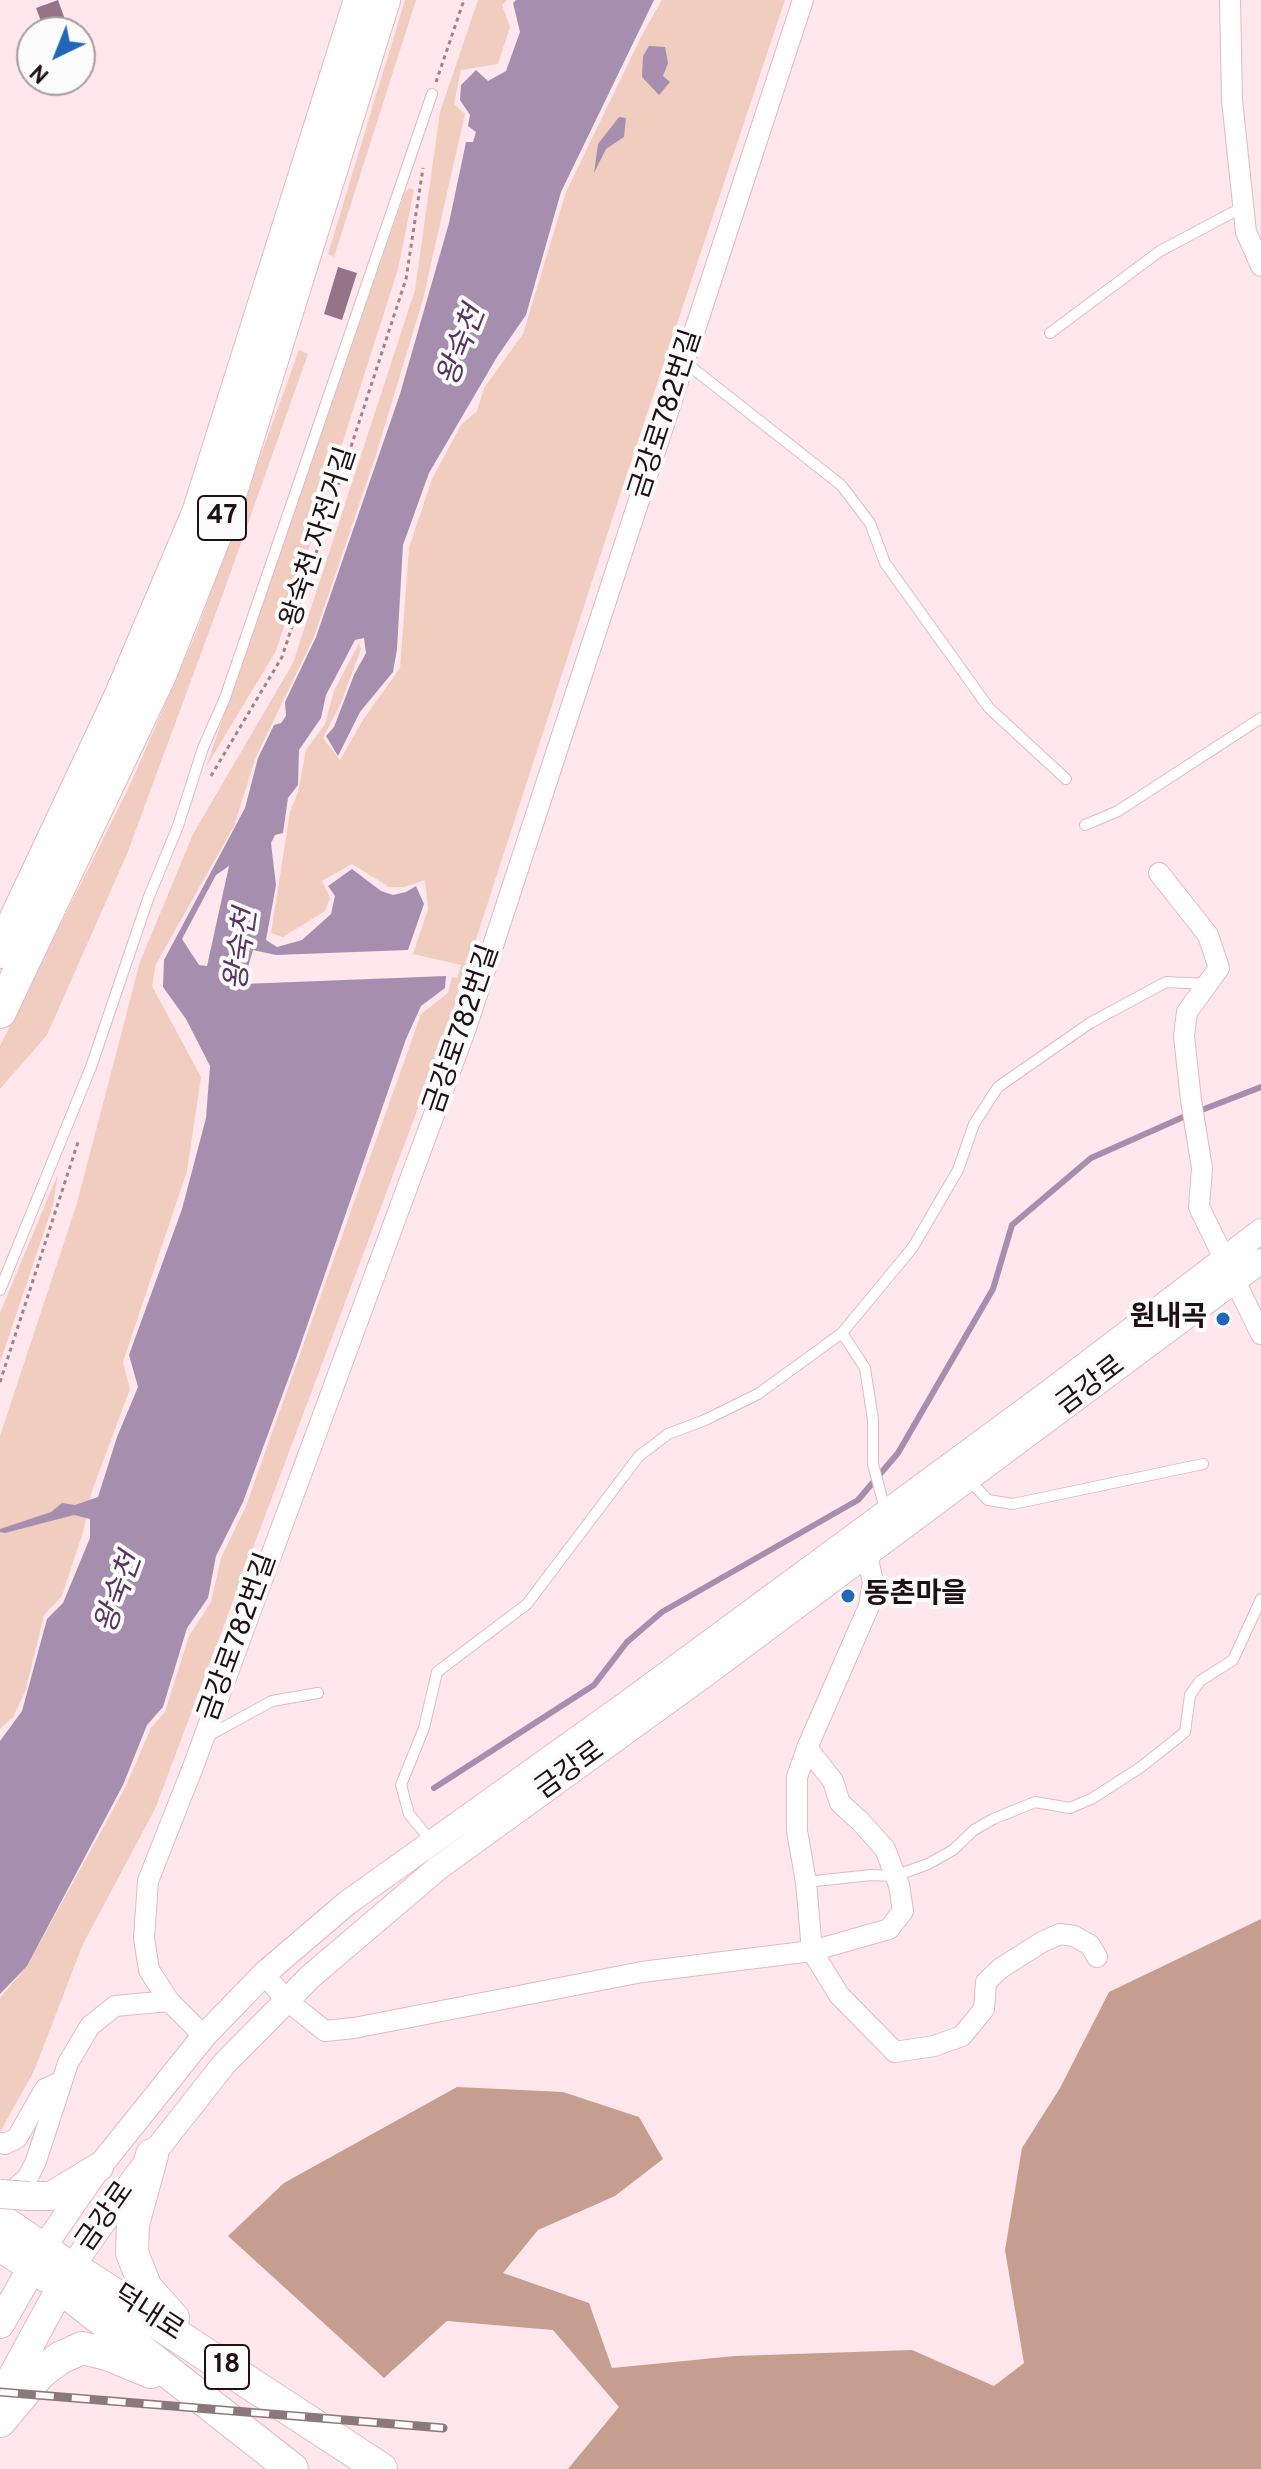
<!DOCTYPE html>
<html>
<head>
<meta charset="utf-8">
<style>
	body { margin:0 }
	#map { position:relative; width:1261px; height:2469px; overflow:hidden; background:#ffe7ed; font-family:Overpass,sans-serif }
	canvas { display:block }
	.north { position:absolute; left:16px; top:16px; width:80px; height:80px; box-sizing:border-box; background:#fbfbfb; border:2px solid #a39d9f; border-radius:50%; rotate:223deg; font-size:22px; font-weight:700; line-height:32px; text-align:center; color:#1e1115 }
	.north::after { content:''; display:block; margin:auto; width:28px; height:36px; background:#2167b8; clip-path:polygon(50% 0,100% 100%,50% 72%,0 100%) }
</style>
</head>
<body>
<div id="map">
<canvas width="1261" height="2469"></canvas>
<div class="north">N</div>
</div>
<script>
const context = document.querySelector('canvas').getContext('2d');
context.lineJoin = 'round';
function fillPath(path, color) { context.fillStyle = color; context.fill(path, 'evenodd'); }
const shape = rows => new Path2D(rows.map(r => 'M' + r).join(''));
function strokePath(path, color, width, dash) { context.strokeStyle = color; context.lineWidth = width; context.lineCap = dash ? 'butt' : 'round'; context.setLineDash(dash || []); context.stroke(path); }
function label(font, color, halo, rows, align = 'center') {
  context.font = font + ' Overpass,"Noto Sans KR",sans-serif'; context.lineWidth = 8; context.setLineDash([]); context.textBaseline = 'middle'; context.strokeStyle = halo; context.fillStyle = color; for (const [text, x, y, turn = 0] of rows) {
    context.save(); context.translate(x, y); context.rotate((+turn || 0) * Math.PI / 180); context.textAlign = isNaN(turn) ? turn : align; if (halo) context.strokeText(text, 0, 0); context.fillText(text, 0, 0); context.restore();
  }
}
const green = shape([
	[405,0,416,0,334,257,328,254],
	[478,0,507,0,502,5,510,27,498,64,461,70,454,104,465,114,423,299,376,455,314,637,256,757,234,826,156,964,152,986,201,1077,187,1171,123,1362,130,1389,92,1491,83,1532,62,1596,44,1615,25,1692,13,1717,0,1729,0,1436,77,1203,140,962,193,834,293,663,415,290,440,112],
	[662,0,785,0,623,486,442,1044,155,1809,83,1944,34,2071,0,2132,0,1998,27,1966,125,1788,151,1728,165,1712,189,1636,211,1602,221,1558,246,1506,421,1014,448,993,452,977,457,978,461,965,413,954,428,909,425,880,404,887,389,887,352,864,322,881,330,898,325,911,283,937,271,933,290,812,298,792,306,750,325,724,334,691,359,643,361,649,340,705,323,738,340,760,363,720,400,668,409,548,432,479,461,425,477,411,484,388,523,334,566,192,643,33],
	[409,188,414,190,398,269,276,651,206,767,405,192],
	[299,350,308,354,224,591,127,854,47,1035,0,1089,0,1046,130,785,196,633],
	[58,1174,53,1205,0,1363,0,1313]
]);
const forest = shape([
	[1261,1919,1261,2469,568,2469,619,2407,553,2330,447,2321,384,2378,228,2236,284,2183,457,2087,563,2092,639,2117,663,2159,615,2196,538,2230,503,2273,589,2303,612,2368,735,2356,912,2350,994,2386,1024,2363,1005,2250,1022,2148,1060,2088,1109,1992]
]);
const water = shape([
	[516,0,654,0,561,192,526,315,497,357,429,473,403,545,397,649,393,672,360,712,338,756,326,736,334,727,354,675,366,653,364,638,355,640,326,695,321,718,299,750,298,785,288,798,283,833,275,835,271,843,276,885,266,940,277,947,302,940,331,914,335,896,328,886,352,869,381,891,393,895,406,892,416,886,424,904,408,950,276,955,253,950,243,984,446,976,445,988,421,1006,406,1039,296,1358,243,1502,216,1556,208,1598,187,1628,163,1707,147,1725,123,1785,27,1966,0,1994,0,1741,22,1711,47,1619,63,1603,90,1538,90,1519,74,1515,5,1533,0,1532,0,1529,51,1512,62,1503,75,1505,98,1497,117,1437,138,1387,129,1355,182,1209,206,1118,210,1066,186,1019,163,987,164,960,245,808,258,758,274,725,281,723,286,716,285,702,316,637,400,394,449,223,466,142,473,142,476,132,468,126,470,115,460,100,461,85,476,70,488,81,506,71,520,32,513,3],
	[229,866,207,966,199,965,182,939,216,875],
	[649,46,665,47,668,63,663,76,670,82,659,95,642,77,643,56],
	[619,117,626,118,624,137,606,149,594,173,598,144]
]);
const stream = shape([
	[434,1788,594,1685,627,1642,662,1612,858,1500,898,1453,993,1289,1012,1225,1091,1158,1181,1118,1261,1087]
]);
const building = shape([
	[58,0,68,28,45,32,36,8],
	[338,267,357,273,342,320,324,314]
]);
const path = shape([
	[436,82,464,0],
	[211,776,282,657,406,279,423,168],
	[0,1382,78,1142]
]);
const service = shape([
	[1050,333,1160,251,1243,207],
	[686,363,841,485,870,523,885,563,989,708,1066,779],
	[1085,825,1118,811,1261,718],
	[0,1290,91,1067,148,899,178,826,203,748,225,698,432,94],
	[842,1333,865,1368,873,1420,873,1464,886,1513],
	[969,1480,988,1500,1013,1504,1203,1464],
	[206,1737,272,1701,318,1693],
	[431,1841,409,1814,401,1785,424,1728,437,1672,527,1604,639,1456,668,1434,705,1420,758,1394,842,1333,913,1247,958,1170,974,1124,998,1087,1090,1023,1166,982,1207,984],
	[806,1882,871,1875,895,1876,928,1864,953,1850,974,1830,993,1819,1035,1802,1070,1808,1093,1798,1141,1767,1185,1732,1190,1695,1200,1681,1233,1660,1261,1599]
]);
const minor = shape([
	[1230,0,1232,100,1246,232,1261,266],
	[1159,873,1208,935,1219,968,1187,1012,1184,1036,1191,1100,1202,1168,1199,1207,1261,1334],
	[860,1545,867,1555,873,1582,869,1606,807,1748,797,1777,797,1831,806,1882,812,1951,839,1995,895,2052,934,2046,962,2036,984,2009,986,1982,1001,1968,1042,1942,1060,1934,1074,1936,1090,1945,1097,1957],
	[264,1974,286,2000,325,2031,354,2028,642,1972,812,1951,889,1929,903,1911,899,1885,885,1849,860,1821,840,1803,833,1781,807,1748],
	[204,2036,169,2001,149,1970,144,1938,148,1881,193,1767,466,1028,803,0],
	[0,2143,5,2144,17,2138,45,2089,62,2081],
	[3,2200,28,2177,36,2161,68,2063,90,2026,115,2006,169,2001]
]);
const tertiary = shape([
	[44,2247,99,2167,204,2036,264,1974,347,1903,627,1703,1048,1393,1261,1231],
	[72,2267,135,2177,224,2064,311,1976,438,1868,706,1674,1261,1261]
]);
const secondary = shape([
	[29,2196,51,2196,99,2167],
	[0,2217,72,2267,0,2399],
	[0,2247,46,2278],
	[0,2324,44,2247]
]);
const trunk = shape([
	[0,952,120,697,198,513,360,0],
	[0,1012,160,675,226,508,384,0],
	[152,2155,133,2224,132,2253,146,2288,173,2318],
	[72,2267,381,2469],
	[60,2287,292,2469],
	[0,2421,40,2373,60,2358,82,2348,107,2354,151,2372]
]);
const rail = shape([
	[0,2392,443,2428]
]);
const secondaryBridge = shape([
	[0,2194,29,2196]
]);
const markers = [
	[1223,1319,8,"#2167b8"],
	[848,1596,8,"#2167b8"]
];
const shields = [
	[222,518,48],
	[227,2367,44]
];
const shieldNames = [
	["47",222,518],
	["18",227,2367]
];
const streetNames = [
	["금강로782번길",668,415,-72],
	["왕숙천 자전거길",321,538,-72],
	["금강로782번길",464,1030,-71],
	["금강로",1092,1387,-37],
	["금강로782번길",240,1638,-70],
	["금강로",571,1772,-36],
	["금강로",107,2218,-55],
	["덕내로",147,2315,33]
];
const poiNames = [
	["원내곡",1207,1319],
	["동촌마을",864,1596,"left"]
];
const waterNames = [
	["왕숙천",464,347,-69],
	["왕숙천",244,950,-82],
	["왕숙천",121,1594,-70]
];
fillPath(green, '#f1cdc0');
fillPath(forest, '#c69e8f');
fillPath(water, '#a68fae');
strokePath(stream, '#a68fae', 6);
fillPath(building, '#95748a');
strokePath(service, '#e0bac5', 12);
strokePath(minor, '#e0bac5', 22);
strokePath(tertiary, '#e0bac5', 26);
strokePath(secondary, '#e0bac5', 30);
strokePath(trunk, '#e0bac5', 34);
strokePath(path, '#99868b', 3, [4, 4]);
strokePath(service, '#fff', 10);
strokePath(minor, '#fff', 20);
strokePath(tertiary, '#fff', 24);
strokePath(secondary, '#fff', 28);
strokePath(trunk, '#fff', 32);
strokePath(rail, '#8a787c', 9);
strokePath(rail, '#fbfbfb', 6, [18]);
strokePath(secondaryBridge, '#e0bac5', 30, []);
strokePath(secondaryBridge, '#fff', 28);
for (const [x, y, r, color] of markers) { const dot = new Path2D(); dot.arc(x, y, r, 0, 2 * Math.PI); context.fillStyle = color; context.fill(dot); strokePath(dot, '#fbfbfb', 3); }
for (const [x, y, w] of shields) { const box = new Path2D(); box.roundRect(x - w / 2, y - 22, w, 44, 6); context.fillStyle = '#fbfbfb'; context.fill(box); strokePath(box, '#1e1115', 2); }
label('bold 26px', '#1e1115', null, shieldNames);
label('28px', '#1e1115', '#fbfbfb', streetNames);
label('bold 28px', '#1e1115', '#fbfbfb', poiNames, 'right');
label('italic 30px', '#563561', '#fbfbfb', waterNames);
</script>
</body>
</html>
